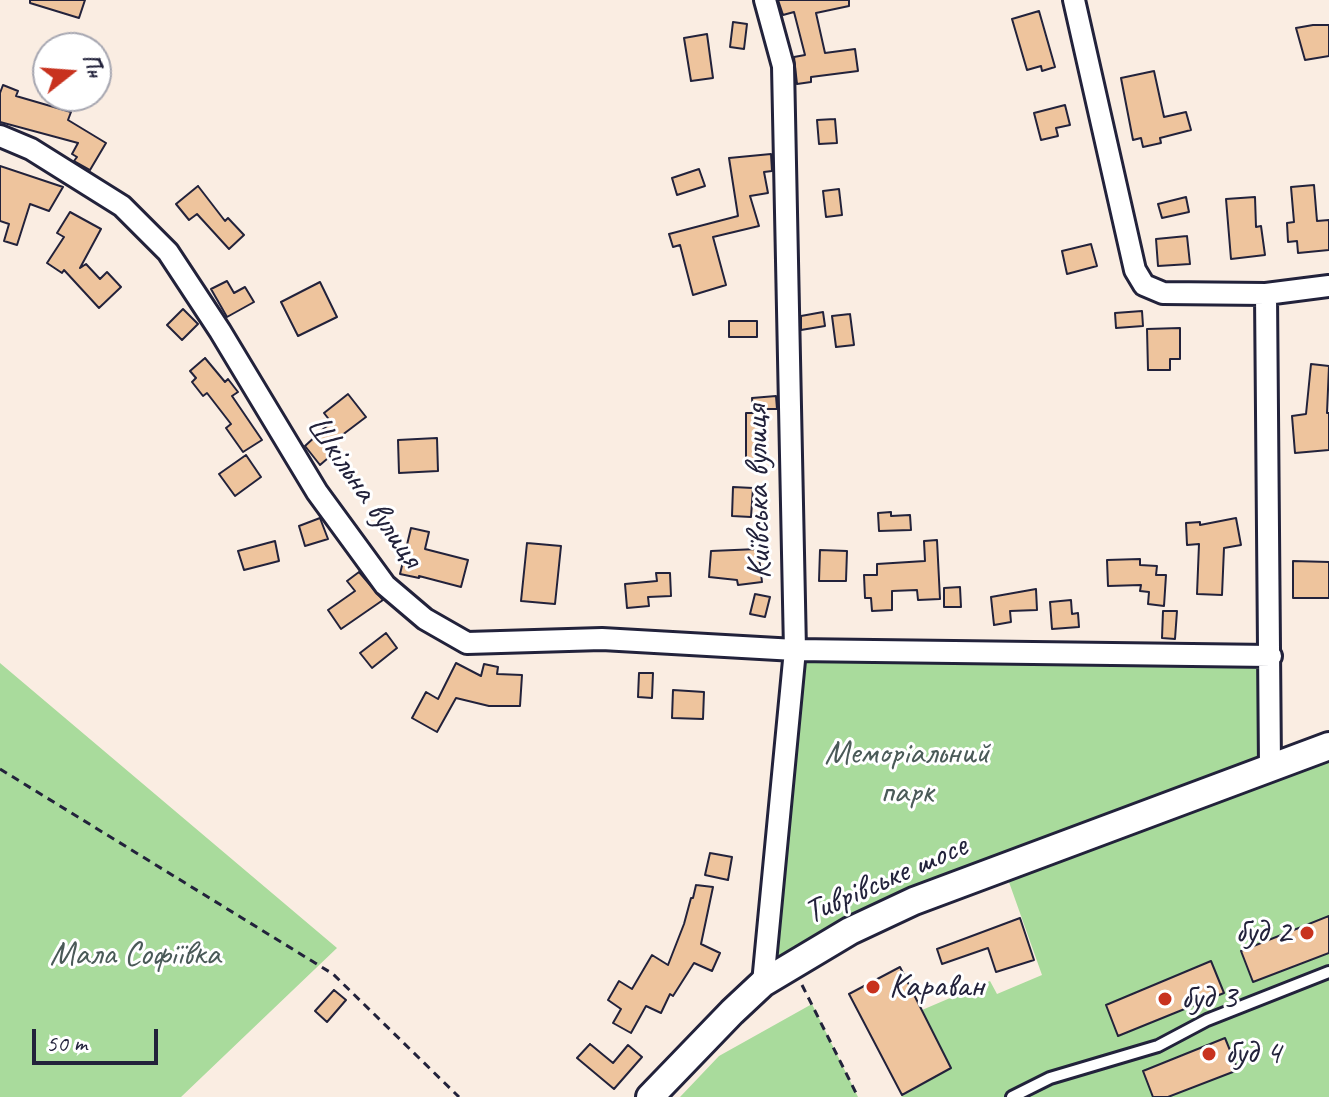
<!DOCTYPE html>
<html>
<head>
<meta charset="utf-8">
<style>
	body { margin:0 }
	#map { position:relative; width:1329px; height:1097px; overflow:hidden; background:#faede2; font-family:Caveat,sans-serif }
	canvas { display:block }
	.north { position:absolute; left:32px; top:32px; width:80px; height:80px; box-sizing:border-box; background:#fff; border:2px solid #a7a7b1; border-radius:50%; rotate:73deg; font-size:22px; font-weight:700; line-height:32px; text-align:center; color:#22223b }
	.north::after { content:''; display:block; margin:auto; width:28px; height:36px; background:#c8321e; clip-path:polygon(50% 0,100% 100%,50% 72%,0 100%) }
	.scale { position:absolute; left:32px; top:1029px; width:126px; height:36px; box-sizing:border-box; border:4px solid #22223b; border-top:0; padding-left:10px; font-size:24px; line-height:28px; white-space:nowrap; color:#22223b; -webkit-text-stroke:6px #fff; paint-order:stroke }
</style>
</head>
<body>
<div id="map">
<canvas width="1329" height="1097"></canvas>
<div class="north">Пн</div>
<div class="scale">50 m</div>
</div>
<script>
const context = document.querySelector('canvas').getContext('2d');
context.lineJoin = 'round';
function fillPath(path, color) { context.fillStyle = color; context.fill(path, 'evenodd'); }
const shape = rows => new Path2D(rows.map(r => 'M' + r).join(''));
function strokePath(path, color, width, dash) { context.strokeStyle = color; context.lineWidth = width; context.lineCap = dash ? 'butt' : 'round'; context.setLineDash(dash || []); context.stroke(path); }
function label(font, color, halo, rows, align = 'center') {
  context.font = font + ' Caveat,sans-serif'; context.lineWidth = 6; context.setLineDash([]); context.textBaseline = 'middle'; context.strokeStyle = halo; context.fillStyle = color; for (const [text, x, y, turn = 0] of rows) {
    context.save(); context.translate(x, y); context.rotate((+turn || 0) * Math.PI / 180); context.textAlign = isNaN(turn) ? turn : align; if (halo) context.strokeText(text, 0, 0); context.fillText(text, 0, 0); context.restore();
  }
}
const green = shape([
	[795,650,1271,656,1270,767,1329,746,1329,1097,901,1097,951,1068,922,1010,990,981,997,994,1042,975,1004,868,763,983],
	[0,663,337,948,181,1097,0,1097],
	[812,1004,858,1097,680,1097,719,1056]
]);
const building = shape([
	[30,0,85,0,79,18,30,3,30,0],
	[778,0,849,0,849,6,816,13,825,53,855,49,858,71,811,77,811,82,797,84,794,57,805,55,794,12,783,15,778,0],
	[1039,11,1055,67,1042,71,1041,66,1027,70,1012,19,1039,11],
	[733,22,747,24,744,49,730,47,733,22],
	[1313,25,1329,25,1329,56,1305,60,1296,28,1313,25],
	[707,34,713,78,691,81,684,38,707,34],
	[1154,71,1164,117,1186,112,1191,130,1160,138,1161,143,1143,147,1141,138,1133,140,1121,78,1154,71],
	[3,85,18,91,16,96,71,112,68,120,106,143,90,170,74,161,77,157,72,154,78,143,0,122,0,93,3,85],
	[1065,105,1070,125,1056,128,1058,136,1041,140,1034,113,1065,105],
	[835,119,837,143,819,144,817,120,835,119],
	[771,154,772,171,764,172,768,193,750,196,759,226,713,237,726,285,693,295,680,245,673,247,669,234,738,216,729,158,771,154],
	[0,166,63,187,49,211,30,204,17,245,4,241,9,224,0,221,0,166],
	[699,169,705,186,677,195,672,178,699,169],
	[1314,185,1317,221,1329,220,1329,250,1298,253,1297,241,1288,242,1287,223,1294,222,1291,187,1314,185],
	[198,186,225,221,228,218,244,235,229,249,197,214,189,220,176,204,198,186],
	[839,189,842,215,826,217,823,191,839,189],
	[1186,197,1189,212,1162,218,1158,204,1186,197],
	[1255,197,1256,227,1261,226,1265,255,1231,259,1226,199,1255,197],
	[70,212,101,229,80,268,86,264,100,279,107,272,121,287,99,308,64,270,62,273,47,263,64,237,57,233,70,212],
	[1187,236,1190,264,1158,266,1156,239,1187,236],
	[1091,244,1097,266,1067,274,1062,251,1091,244],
	[227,281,234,293,245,287,254,302,227,317,211,289,227,281],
	[320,282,337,317,298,336,281,302,320,282],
	[183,309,198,324,182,340,167,325,183,309],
	[1142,311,1143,326,1116,328,1115,313,1142,311],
	[823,312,825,326,801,330,801,316,823,312],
	[850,314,854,345,836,347,832,316,850,314],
	[729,321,757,321,757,337,729,337,729,321],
	[1180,328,1180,359,1170,359,1170,370,1148,370,1147,329,1180,328],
	[205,358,225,382,228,379,238,392,232,396,262,440,243,452,226,428,231,424,207,393,203,396,192,382,196,378,190,371,205,358],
	[1311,364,1329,366,1327,413,1329,413,1329,450,1295,453,1292,416,1306,414,1311,364],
	[348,394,366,417,329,445,335,452,320,465,305,446,331,422,324,413,348,394],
	[776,396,777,409,765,409,766,443,762,443,763,460,746,460,746,413,753,413,752,398,776,396],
	[437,438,438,471,399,473,398,440,437,438],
	[246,455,261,477,235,496,219,474,246,455],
	[733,487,753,488,751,517,732,516,733,487],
	[891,512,891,516,910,515,911,530,879,531,878,513,891,512],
	[320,518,328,539,305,546,299,526,320,518],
	[1236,518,1241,545,1224,548,1222,595,1197,594,1199,544,1187,545,1186,523,1200,522,1200,525,1236,518],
	[411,528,429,532,425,549,468,560,461,587,419,576,419,578,400,574,411,528],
	[937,540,940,599,918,600,917,590,892,591,892,610,872,611,871,598,865,598,864,575,877,575,877,564,925,561,924,541,937,540],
	[275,541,279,561,244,570,238,551,275,541],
	[527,543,561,546,555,604,521,601,527,543],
	[758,549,762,582,738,585,737,580,709,577,711,551,758,549],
	[820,550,847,551,846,581,819,581,820,550],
	[1140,559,1140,565,1157,566,1156,575,1166,575,1164,606,1148,604,1149,592,1140,591,1141,585,1108,586,1107,560,1140,559],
	[1293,561,1329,562,1329,598,1293,598,1293,561],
	[359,572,383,600,341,629,328,610,355,591,347,581,359,572],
	[656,573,670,573,671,596,648,597,649,606,627,608,625,584,657,581,656,573],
	[960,587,961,607,944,607,944,588,960,587],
	[1036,589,1037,610,1010,611,1011,622,994,625,991,597,1036,589],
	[755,594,770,597,765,617,750,614,755,594],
	[1071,600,1072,614,1078,613,1079,627,1052,629,1050,602,1071,600],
	[1163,611,1177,611,1175,639,1162,638,1163,611],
	[386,633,397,648,372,668,360,653,386,633],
	[456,663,481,676,484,664,498,667,497,674,522,675,520,706,489,706,456,698,437,732,412,718,426,692,438,699,456,663],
	[639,673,653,673,652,698,638,697,639,673],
	[673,690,704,692,703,719,672,718,673,690],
	[710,853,732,857,728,880,705,875,710,853],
	[696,885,713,887,701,944,720,953,712,971,694,963,673,996,670,994,661,1013,646,1006,631,1033,613,1023,621,1009,608,1000,619,981,632,989,652,955,668,965,684,924,691,898,693,898,696,885],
	[1329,916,1329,953,1253,982,1241,951,1329,916],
	[1020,918,1034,960,996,972,988,948,942,964,937,949,1020,918],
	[1211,961,1224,993,1118,1036,1106,1005,1211,961],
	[900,967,951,1068,902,1095,849,994,900,967],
	[334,990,346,1000,327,1022,315,1011,334,990],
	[1225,1038,1238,1070,1168,1097,1153,1097,1143,1071,1225,1038],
	[590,1044,613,1063,628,1045,642,1057,614,1089,577,1058,590,1044]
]);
const path = shape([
	[0,769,333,974,459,1097],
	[802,985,858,1097]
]);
const service = shape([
	[1012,1097,1050,1078,1158,1046,1207,1020,1329,972]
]);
const minor = shape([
	[1074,0,1135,270,1144,285,1163,293,1266,294,1329,286],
	[0,136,31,149,122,206,168,252,220,331,317,492,385,585,425,619,467,643,602,639,795,650,1271,656],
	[1266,294,1270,767],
	[763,983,795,650,783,66,765,0]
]);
const secondary = shape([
	[650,1097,732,1012,763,983,850,931,914,901,1329,746]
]);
const markers = [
	[1307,933,8,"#c8321e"],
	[873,987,8,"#c8321e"],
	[1165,999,8,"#c8321e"],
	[1209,1054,8,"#c8321e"]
];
const streetNames = [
	["Шкільна вулиця",364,492,55],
	["Київська вулиця",759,492,-91],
	["Тиврівське шосе",886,880,-24]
];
const parkNames = [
	["Меморіальний",907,754],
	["парк",907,793],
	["Мала Софіївка",135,955]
];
const poiNames = [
	["буд 2",1291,933,"right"],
	["Караван",889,987],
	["буд 3",1181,999],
	["буд 4",1225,1054]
];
fillPath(green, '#a9db9c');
fillPath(building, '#eec49d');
strokePath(building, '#22223b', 2);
strokePath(service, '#22223b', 16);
strokePath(minor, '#22223b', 26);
strokePath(secondary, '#22223b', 32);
strokePath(path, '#22223b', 3, [8, 6]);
strokePath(service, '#fff', 10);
strokePath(minor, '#fff', 20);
strokePath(secondary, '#fff', 26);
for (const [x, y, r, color] of markers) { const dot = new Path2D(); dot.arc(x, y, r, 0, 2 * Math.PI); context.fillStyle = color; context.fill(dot); strokePath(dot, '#fff', 3); }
label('34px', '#22223b', '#fff', streetNames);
label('34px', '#4a5a58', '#fff', parkNames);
label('34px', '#22223b', '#fff', poiNames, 'left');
</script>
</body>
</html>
